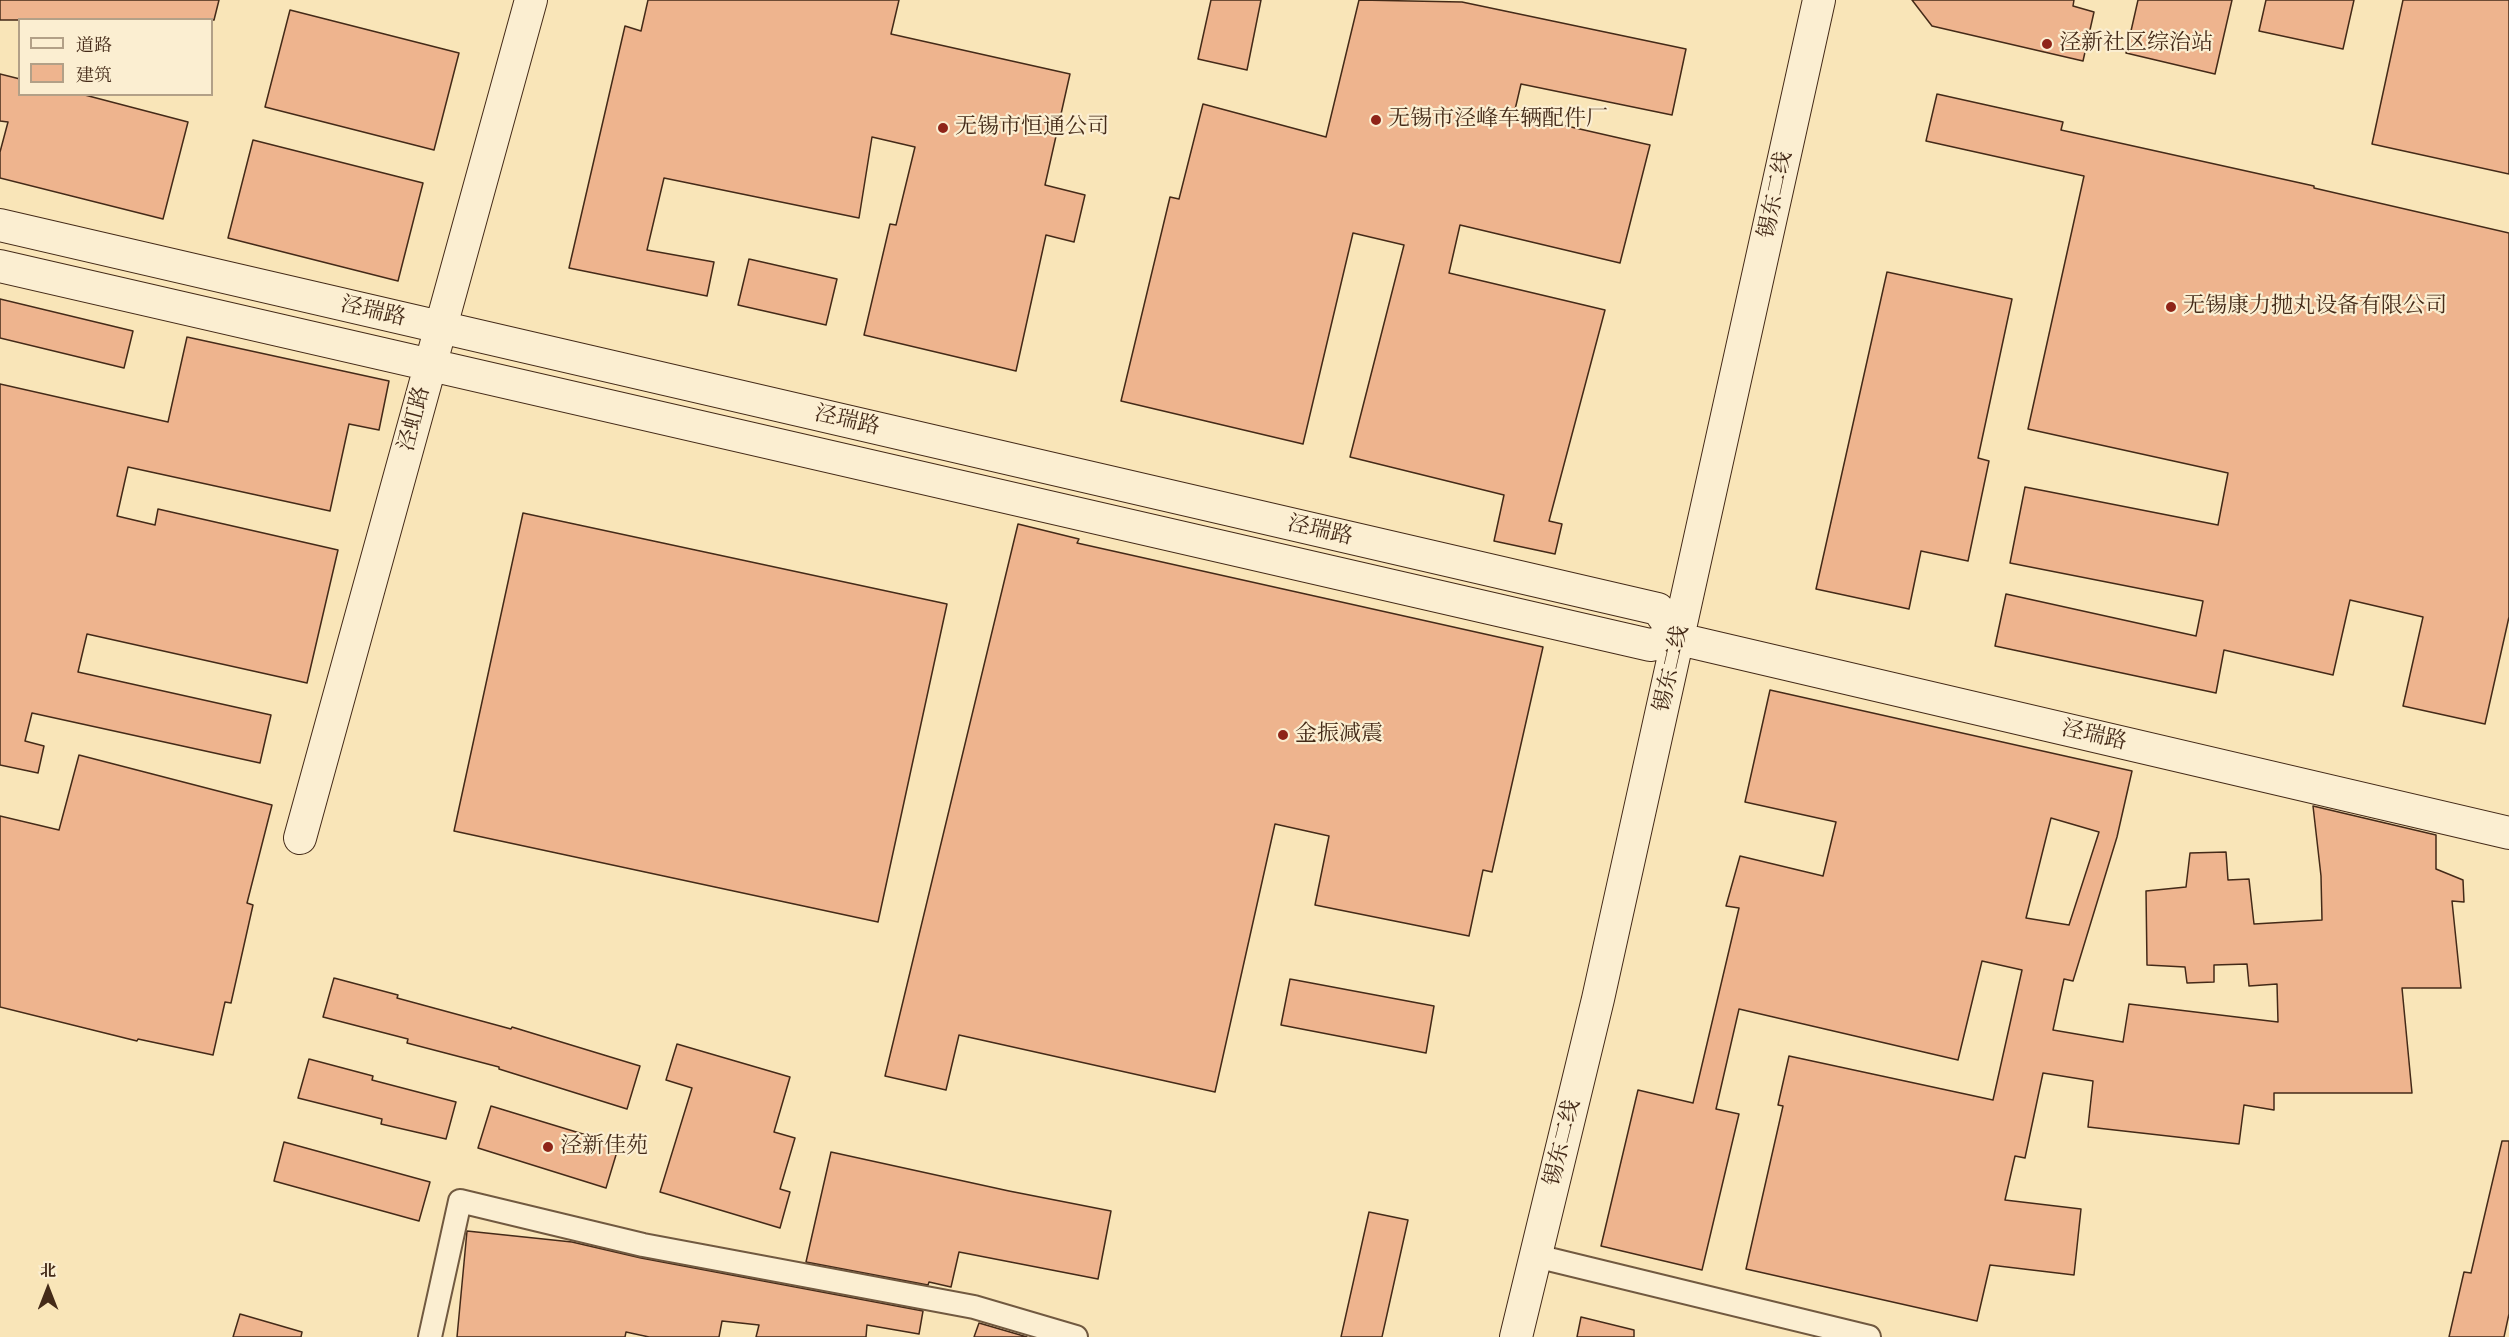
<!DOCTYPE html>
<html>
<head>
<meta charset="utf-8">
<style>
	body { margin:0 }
	#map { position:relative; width:2509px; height:1337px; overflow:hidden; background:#f9e5b8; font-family:"IM FELL Great Primer","Noto Serif SC",serif }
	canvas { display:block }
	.legend { position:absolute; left:18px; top:18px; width:195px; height:78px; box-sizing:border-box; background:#fbeed1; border:2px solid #b2a087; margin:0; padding:8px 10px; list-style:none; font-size:18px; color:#442a18 }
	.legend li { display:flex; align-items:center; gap:12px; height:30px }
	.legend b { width:30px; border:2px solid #b2a087 }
	.north { position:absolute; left:18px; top:1259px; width:60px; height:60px; -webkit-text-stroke:4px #fbeed1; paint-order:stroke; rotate:0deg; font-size:16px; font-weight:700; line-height:24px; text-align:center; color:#442a18 }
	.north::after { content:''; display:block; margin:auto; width:21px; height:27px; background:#442a18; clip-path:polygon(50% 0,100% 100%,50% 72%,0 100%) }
</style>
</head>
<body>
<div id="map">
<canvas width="2509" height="1337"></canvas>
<ul class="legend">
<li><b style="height:8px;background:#fbeed1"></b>道路</li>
<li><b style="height:16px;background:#eeb48e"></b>建筑</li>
</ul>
<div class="north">北</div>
</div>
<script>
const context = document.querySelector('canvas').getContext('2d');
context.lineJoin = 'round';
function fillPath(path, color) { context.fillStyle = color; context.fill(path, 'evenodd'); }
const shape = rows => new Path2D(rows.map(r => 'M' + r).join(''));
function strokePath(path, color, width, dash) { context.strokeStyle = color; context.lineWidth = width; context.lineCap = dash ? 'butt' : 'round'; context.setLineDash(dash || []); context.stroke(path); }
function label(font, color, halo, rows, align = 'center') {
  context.font = font + ' "IM FELL Great Primer","Noto Serif SC",serif'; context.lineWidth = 4.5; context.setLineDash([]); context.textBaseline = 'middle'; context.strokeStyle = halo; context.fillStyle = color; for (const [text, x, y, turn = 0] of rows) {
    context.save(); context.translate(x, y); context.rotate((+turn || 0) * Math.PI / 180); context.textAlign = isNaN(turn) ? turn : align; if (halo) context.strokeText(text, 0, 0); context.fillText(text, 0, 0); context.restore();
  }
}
const building = shape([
	[0,0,219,0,214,20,0,20,0,0],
	[648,0,899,0,891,34,1070,74,1045,185,1085,195,1074,242,1046,235,1016,371,864,335,890,224,896,225,915,147,872,137,859,218,664,178,647,250,714,262,707,296,569,268,625,26,641,31,648,0],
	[1211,0,1261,0,1247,70,1198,59,1211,0],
	[1359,0,1462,2,1686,49,1672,115,1521,84,1514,114,1650,145,1620,263,1460,225,1449,273,1605,310,1549,521,1562,524,1555,554,1494,541,1504,495,1350,457,1404,245,1353,233,1303,444,1121,401,1170,197,1179,199,1203,104,1326,137,1359,0],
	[1912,0,2074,0,2073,6,2094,12,2083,61,1932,26,1912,0],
	[2138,0,2232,0,2215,74,2126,53,2138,0],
	[2266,0,2354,0,2343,49,2259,31,2266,0],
	[2403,0,2509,0,2509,174,2372,144,2403,0],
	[290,10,459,53,434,150,265,107,290,10],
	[0,74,20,79,20,94,81,94,188,122,163,219,0,178,0,152,8,122,0,121,0,74],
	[1937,94,2063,122,2061,130,2314,186,2314,188,2509,233,2509,617,2485,724,2403,706,2423,617,2350,600,2333,675,2224,650,2216,693,1995,646,2006,594,2196,636,2203,601,2010,563,2025,487,2218,525,2228,473,2028,429,2084,176,1926,141,1937,94],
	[253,140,423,183,398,281,228,238,253,140],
	[749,259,837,279,826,325,738,305,749,259],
	[1887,272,2012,299,1978,458,1989,461,1968,561,1921,551,1909,609,1816,589,1887,272],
	[0,299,133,331,124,368,0,338,0,299],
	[187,337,389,381,379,430,349,424,330,511,128,467,117,516,155,525,158,509,338,550,307,683,87,634,78,672,271,715,260,763,32,713,25,741,44,746,38,773,0,765,0,384,168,422,187,337],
	[523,513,947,604,878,922,454,831,523,513],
	[1018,524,1079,539,1077,543,1543,647,1492,872,1483,870,1469,936,1315,905,1329,836,1275,824,1215,1092,959,1035,946,1090,885,1076,1018,524],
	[1770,690,2132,771,2117,837,2073,981,2064,979,2053,1030,2123,1042,2129,1004,2278,1022,2277,984,2249,986,2247,964,2214,965,2214,982,2187,983,2185,967,2147,965,2146,891,2186,887,2190,853,2226,852,2228,880,2249,879,2254,924,2322,920,2321,876,2313,806,2436,835,2436,869,2463,880,2464,902,2452,901,2461,988,2402,988,2412,1093,2274,1093,2274,1110,2244,1105,2239,1144,2088,1127,2093,1081,2043,1073,2025,1158,2015,1156,2005,1200,2081,1209,2074,1275,1990,1265,1977,1321,1746,1269,1783,1106,1778,1105,1789,1056,1993,1100,2022,970,1982,961,1958,1060,1739,1009,1716,1109,1739,1114,1702,1270,1601,1246,1638,1090,1693,1103,1739,908,1726,906,1740,856,1823,876,1836,822,1745,802,1770,690],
	[2051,818,2099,832,2069,925,2026,918,2051,818],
	[79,755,272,805,247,903,253,905,231,1003,225,1002,213,1055,138,1039,137,1041,0,1007,0,816,59,830,79,755],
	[334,978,398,995,397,998,511,1029,512,1027,640,1066,627,1109,499,1069,499,1067,407,1043,408,1039,323,1017,334,978],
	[1290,979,1434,1006,1426,1053,1281,1025,1290,979],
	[677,1044,790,1077,774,1132,795,1138,780,1189,790,1192,780,1228,660,1192,692,1088,666,1080,677,1044],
	[309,1059,373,1076,372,1080,456,1102,446,1139,381,1124,382,1119,298,1098,309,1059],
	[491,1106,619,1145,606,1188,478,1148,491,1106],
	[2502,1141,2509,1141,2509,1314,2504,1337,2449,1337,2464,1272,2471,1273,2502,1141],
	[284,1142,430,1182,419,1221,274,1181,284,1142],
	[831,1152,1009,1191,1111,1211,1098,1279,959,1252,951,1287,929,1282,928,1285,806,1262,831,1152],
	[1369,1212,1408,1220,1382,1337,1341,1337,1369,1212],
	[467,1231,572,1242,641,1258,923,1311,919,1334,867,1325,866,1337,756,1337,759,1325,722,1321,719,1337,649,1337,626,1332,625,1337,457,1337,467,1231],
	[240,1314,302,1332,301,1337,233,1337,240,1314],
	[1581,1317,1634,1330,1634,1337,1577,1337,1581,1317],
	[979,1323,1027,1337,974,1337,979,1323]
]);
const street = shape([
	[1536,1256,1869,1337],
	[430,1337,460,1201,643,1245,974,1307,1076,1337]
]);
const secondary = shape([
	[0,225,1658,609,1679,639],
	[0,266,1650,645,1679,639,2509,833],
	[300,838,531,0],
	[1516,1337,1598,999,1819,0]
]);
const markers = [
	[2047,44,6,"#8f2418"],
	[1376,120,6,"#8f2418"],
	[943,128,6,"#8f2418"],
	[2171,307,6,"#8f2418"],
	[1283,735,6,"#8f2418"],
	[548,1147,6,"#8f2418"]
];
const poiNames = [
	["泾新社区综治站",2059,44],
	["无锡市泾峰车辆配件厂",1388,120],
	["无锡市恒通公司",955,128],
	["无锡康力抛丸设备有限公司",2183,307],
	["金振减震",1295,735],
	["泾新佳苑",560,1147]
];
const streetNames = [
	["锡东二线",1776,195,-78],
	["泾瑞路",373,312,13],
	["泾虹路",415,419,-75],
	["泾瑞路",847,421,13],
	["泾瑞路",1320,531,13],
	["锡东二线",1672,669,-77],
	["泾瑞路",2094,736,13],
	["锡东二线",1563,1143,-76]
];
fillPath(building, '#eeb48e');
strokePath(building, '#442a18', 1.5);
strokePath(street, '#715940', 26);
strokePath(secondary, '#442a18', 34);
strokePath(street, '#fbeed1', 22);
strokePath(secondary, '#fbeed1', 32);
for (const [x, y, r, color] of markers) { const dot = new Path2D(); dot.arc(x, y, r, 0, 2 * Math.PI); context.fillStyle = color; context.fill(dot); strokePath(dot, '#fbeed1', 2); }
label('22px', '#442a18', '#fbeed1', poiNames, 'left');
label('22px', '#442a18', '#fbeed1', streetNames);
</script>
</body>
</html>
